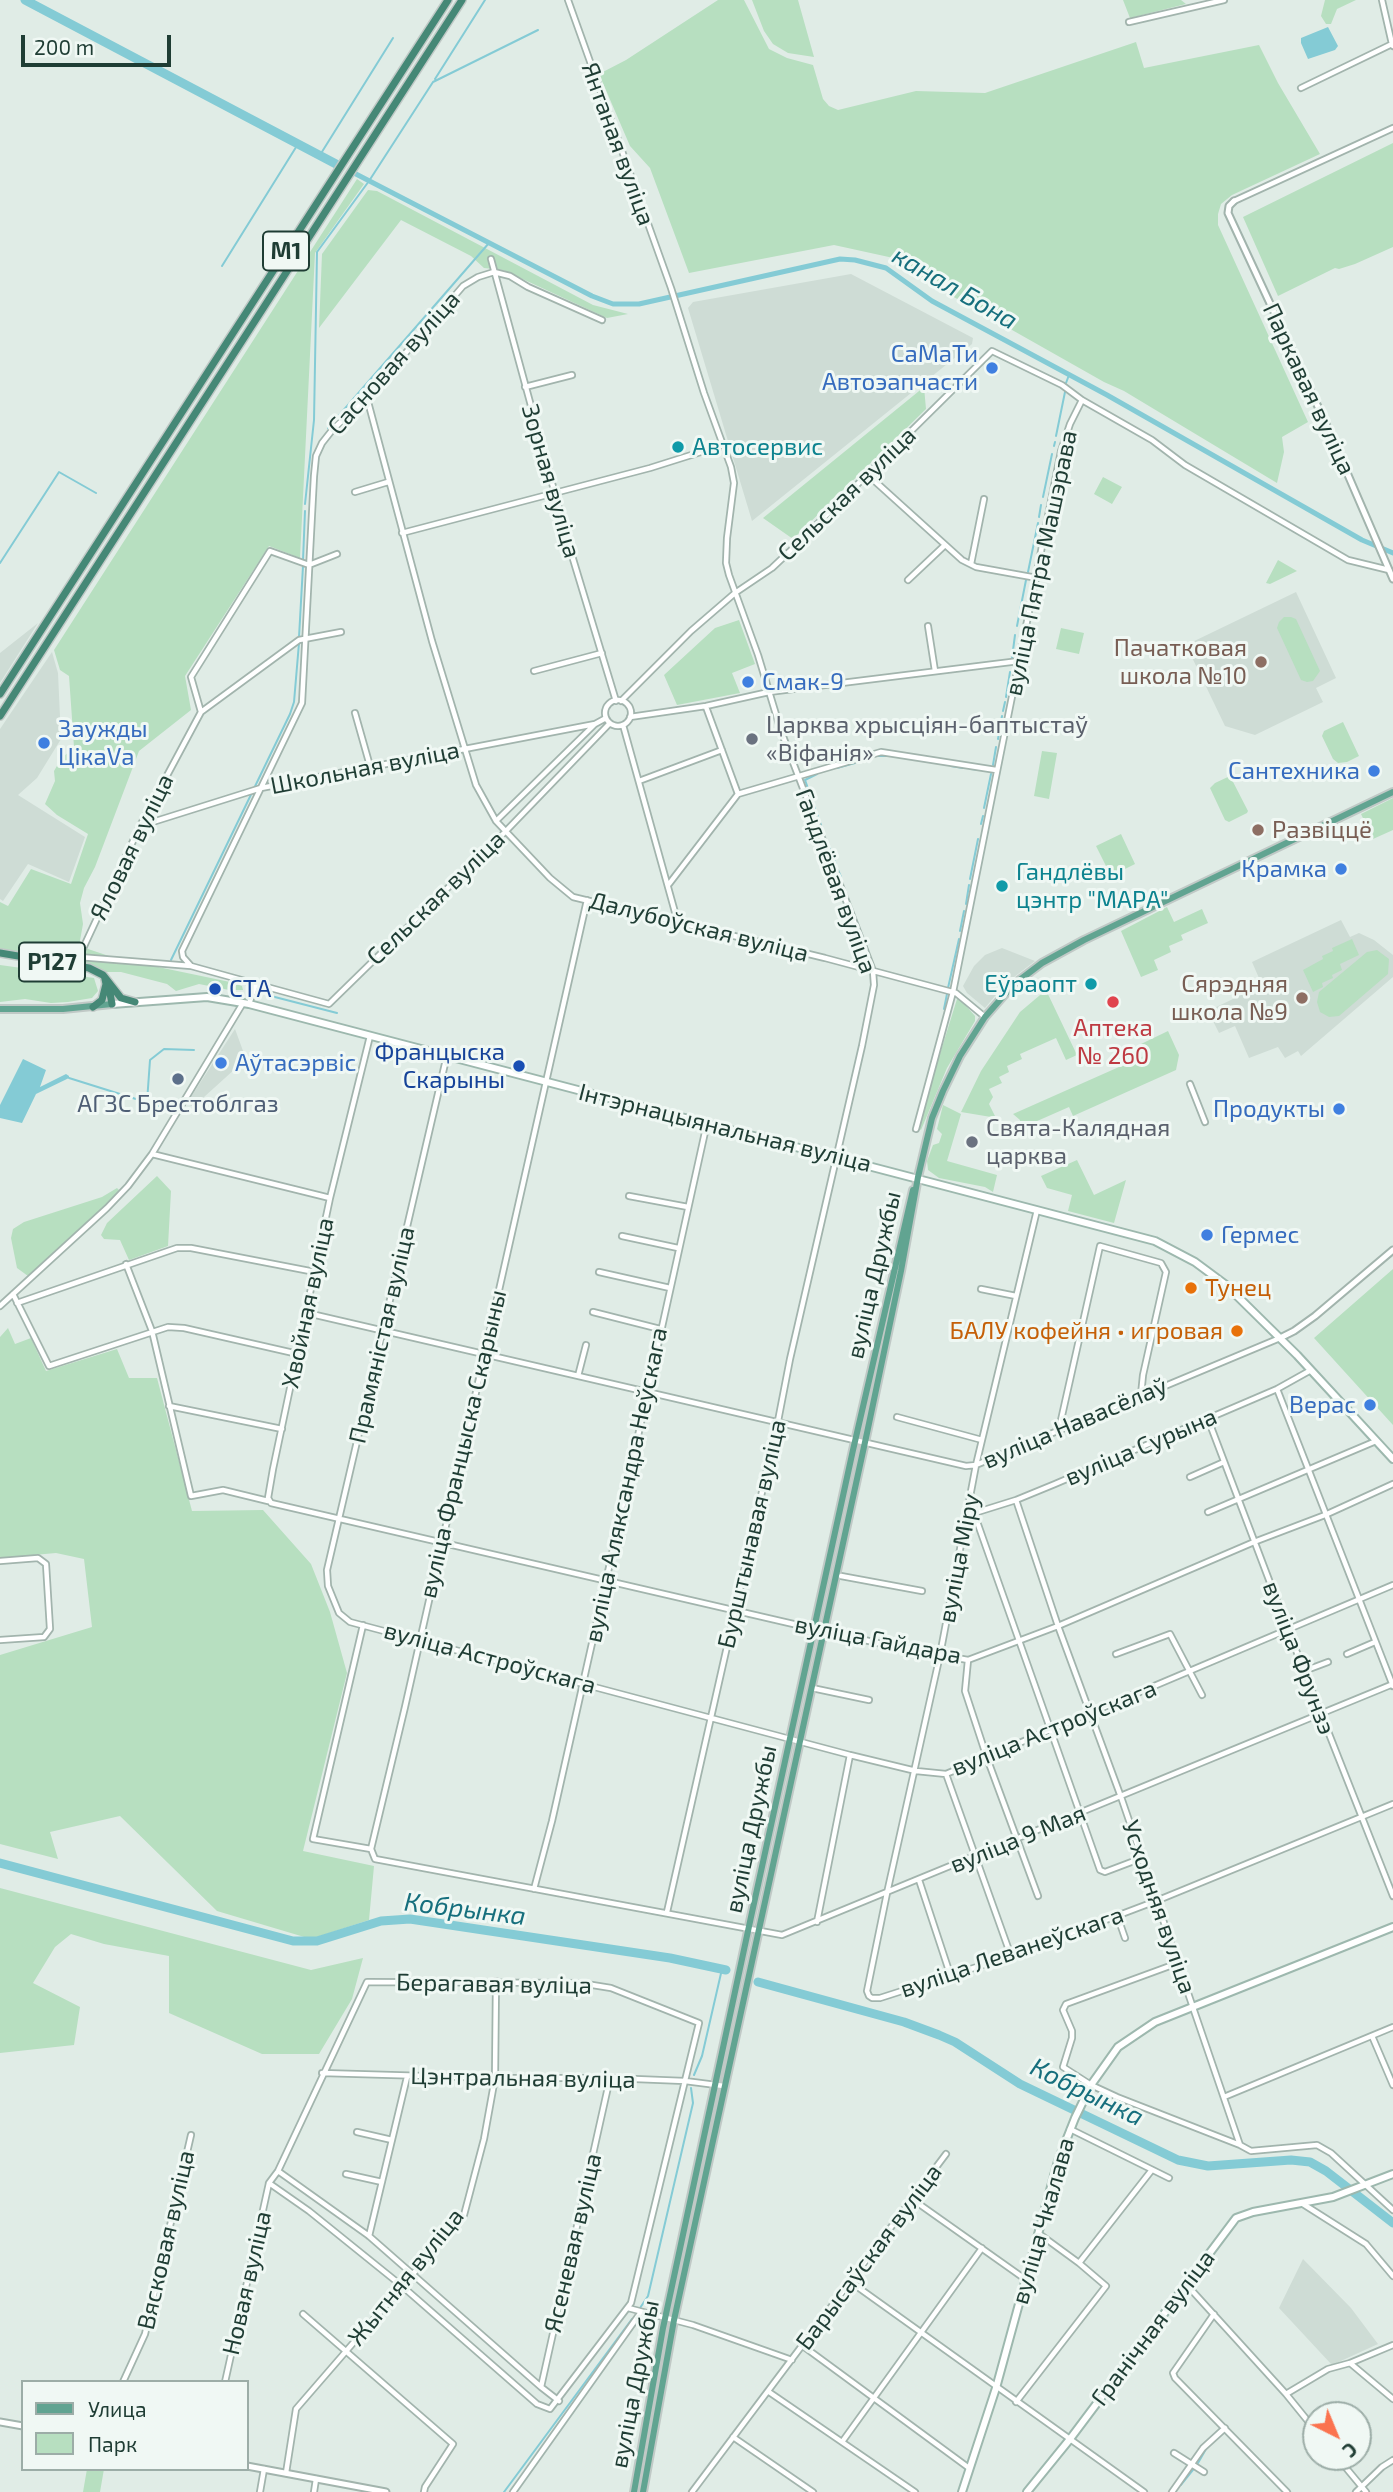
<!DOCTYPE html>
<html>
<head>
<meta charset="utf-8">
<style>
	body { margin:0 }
	#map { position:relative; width:1393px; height:2492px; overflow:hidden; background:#e0ece6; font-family:"Exo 2",sans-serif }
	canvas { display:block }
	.legend { position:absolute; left:21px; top:2380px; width:228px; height:91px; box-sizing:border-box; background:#f0f8f4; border:2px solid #9cada7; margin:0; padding:9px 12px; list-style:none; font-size:21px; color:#1f3d34 }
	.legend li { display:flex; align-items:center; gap:14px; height:35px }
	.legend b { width:35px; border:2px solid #9cada7 }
	.north { position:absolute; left:1302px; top:2401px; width:70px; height:70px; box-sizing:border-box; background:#f0f8f4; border:2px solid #9cada7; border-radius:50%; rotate:137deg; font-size:19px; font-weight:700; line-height:28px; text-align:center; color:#1f3d34 }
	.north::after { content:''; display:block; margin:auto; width:24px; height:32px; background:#fb734f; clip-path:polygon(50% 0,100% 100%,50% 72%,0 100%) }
	.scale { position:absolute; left:21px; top:35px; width:150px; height:32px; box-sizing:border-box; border:4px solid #1f3d34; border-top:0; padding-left:9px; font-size:21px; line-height:24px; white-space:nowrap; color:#1f3d34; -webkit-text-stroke:5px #f0f8f4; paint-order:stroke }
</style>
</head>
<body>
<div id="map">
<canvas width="1393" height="2492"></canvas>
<ul class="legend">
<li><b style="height:9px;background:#61a491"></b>Улица</li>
<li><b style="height:19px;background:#b7dfc0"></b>Парк</li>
</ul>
<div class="north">С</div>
<div class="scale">200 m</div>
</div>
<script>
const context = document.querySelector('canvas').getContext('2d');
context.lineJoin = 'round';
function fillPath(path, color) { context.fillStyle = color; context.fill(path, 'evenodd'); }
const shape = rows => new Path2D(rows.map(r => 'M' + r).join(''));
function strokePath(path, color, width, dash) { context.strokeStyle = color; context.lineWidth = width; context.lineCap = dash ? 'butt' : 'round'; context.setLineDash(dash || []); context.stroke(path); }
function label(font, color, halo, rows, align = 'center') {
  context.font = font + ' "Exo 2",sans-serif'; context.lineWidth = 6; context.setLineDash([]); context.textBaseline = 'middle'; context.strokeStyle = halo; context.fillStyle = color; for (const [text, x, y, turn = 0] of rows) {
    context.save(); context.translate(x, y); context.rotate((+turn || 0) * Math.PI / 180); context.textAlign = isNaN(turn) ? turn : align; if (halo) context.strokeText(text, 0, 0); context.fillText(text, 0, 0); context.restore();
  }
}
const built = shape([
	[851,274,973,338,972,344,752,521,688,308,693,302],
	[1296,592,1336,678,1316,688,1323,702,1255,735,1225,726,1186,645],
	[38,623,0,683,0,653],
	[52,652,58,673,61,739,37,778,18,795,85,837,69,882,28,864,3,901,0,899,0,729],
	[1341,920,1350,937,1359,933,1374,940,1393,955,1393,977,1301,1056,1298,1051,1285,1058,1278,1047,1249,1058,1235,1026,1219,1033,1208,1011,1262,985,1252,962],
	[1002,948,1035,961,1005,984,985,1008,967,993,963,986,974,966,985,955],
	[235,1029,246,1059,193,1107,187,1103],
	[1303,2259,1351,2308,1378,2344,1332,2365,1279,2308]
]);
const green = shape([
	[718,0,744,0,769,49,787,58,813,65,823,99,829,106,838,110,916,91,985,93,1136,42,1144,68,1259,45,1278,83,1320,154,1232,195,1221,204,1218,214,1218,225,1308,422,1282,437,1284,452,1277,483,1124,391,1104,382,929,283,898,259,834,245,689,273,650,168,630,146,599,74,626,60],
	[752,0,798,0,814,57,788,53,773,44,764,31],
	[1123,0,1181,0,1186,4,1130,18],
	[1325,0,1356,0,1337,9,1331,24,1326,24,1321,16],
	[1393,143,1393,247,1355,264,1339,269,1335,268,1278,296,1243,217],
	[357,179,364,184,315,253,300,558,269,546,185,676,191,710,139,751,95,867,84,888,80,903,83,924,79,946,115,958,230,982,242,986,243,990,229,990,199,984,176,991,167,984,121,972,106,972,72,960,65,953,44,957,0,949,0,902,8,906,31,869,71,884,88,834,57,815,45,804,55,781,54,771,61,759,74,747,69,676,60,670,54,650],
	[368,190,377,191,593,305,628,314,607,318,503,270,484,268,471,256,401,220,319,328,322,254],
	[924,387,926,409,793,539,763,518],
	[1103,477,1122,487,1112,504,1094,494],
	[1278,560,1297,571,1270,584,1266,583],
	[1284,617,1291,617,1296,619,1320,671,1313,681,1307,682,1301,680,1277,628,1279,622],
	[739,620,755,664,732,673,740,693,677,705,664,675,715,628],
	[1061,628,1084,633,1079,654,1056,649],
	[1343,722,1359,756,1347,762,1338,763,1333,759,1322,736,1324,731],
	[1042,751,1057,753,1049,799,1034,796],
	[1230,776,1248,811,1247,813,1229,822,1225,820,1210,788,1215,783],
	[1393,798,1393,830,1373,839,1361,814],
	[1121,834,1135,864,1111,876,1096,846],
	[1167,907,1174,922,1202,909,1208,923,1181,935,1183,940,1169,946,1171,952,1154,960,1158,970,1141,977,1121,931],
	[1352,939,1359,955,1340,964,1342,970,1332,975,1333,978,1322,983,1323,987,1313,992,1303,970,1323,959,1322,956,1333,951,1332,948],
	[1377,950,1389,959,1388,974,1339,1016,1329,1017,1320,1012,1317,1002,1319,992,1367,952],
	[0,965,94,978,98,991,92,998,68,1002,51,1003,25,999,0,1002],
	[1046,990,1077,1055,1066,1060,1056,1038,1020,1054,1022,1059,1007,1066,1009,1072,999,1077,1002,1083,989,1089,993,1097,989,1104,995,1116,991,1117,961,1112,981,1071,1020,1012],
	[957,999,960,999,975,1016,975,1021,947,1068,921,1130,917,1128],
	[1168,1031,1179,1055,1176,1070,1073,1116,1069,1107,1019,1129,1020,1120,1013,1114,1146,1055,1141,1044],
	[943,1105,961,1114,947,1161,997,1175,993,1192,985,1187,939,1178,928,1170,927,1161,933,1145,939,1143,942,1134,937,1129],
	[1077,1160,1094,1195,1126,1180,1114,1223,1068,1211,1072,1195,1047,1188,1041,1176],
	[157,1176,171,1191,168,1246,129,1260,120,1240,104,1239,101,1235,107,1223],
	[117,1188,119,1190,101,1210,28,1276,17,1268,11,1238,13,1229,24,1222,102,1197],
	[1393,1269,1393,1425,1314,1338],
	[8,1328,15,1344,31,1338,46,1371,117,1349,129,1378,157,1378,192,1511,263,1510,311,1564,330,1612,347,1673,303,1851,374,1866,369,1920,311,1939,217,1911,120,1816,50,1832,58,1859,0,1844,0,1655,92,1627,84,1559,56,1553,0,1558,0,1337],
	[0,1888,311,1970,363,1958,352,1999,319,2054,262,2054,169,2013,169,1956,104,1944,71,1934,55,1947,33,1983,80,2007,74,2045,0,2053],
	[87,2469,104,2469,100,2492,83,2492]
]);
const water = shape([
	[1328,27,1338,46,1335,50,1308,59,1301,43,1301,38],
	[23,1059,46,1070,40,1087,66,1074,69,1076,69,1078,36,1094,22,1123,0,1118,0,1105]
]);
const stream = shape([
	[435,79,485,0],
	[320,155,393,38],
	[222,266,298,144],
	[1066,383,1069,375],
	[328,428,489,243],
	[1056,436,1065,392],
	[1054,446,1055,442],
	[1043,497,1052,454],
	[305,504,314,420,317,252,369,181,433,82,538,30],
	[1039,517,1041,505],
	[303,560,305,511],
	[0,563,59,472,96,493],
	[1028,572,1038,523],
	[1017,626,1026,580],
	[299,637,303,566],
	[1012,658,1015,635],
	[1006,697,1010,672],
	[1003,711,1005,702],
	[998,739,1002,716],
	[878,756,887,756],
	[865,760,872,758],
	[993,765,996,747],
	[951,766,963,768],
	[837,768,855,763],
	[971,769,982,770],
	[815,808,805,780,817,774],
	[984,808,991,774],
	[817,814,821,825],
	[981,824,983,816],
	[828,844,836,864],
	[838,870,841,877],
	[970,879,978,839],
	[966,904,969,885],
	[960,931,964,911],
	[171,960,290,714,294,702,299,643],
	[948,988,959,939],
	[267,995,337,1013],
	[944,1009,947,994],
	[69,1078,171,1110],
	[147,1102,150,1060,164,1049,194,1050],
	[694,2075,702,2056,722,1969],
	[640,2308,648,2296,693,2103,691,2088],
	[1209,2440,1221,2428],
	[1198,2463,1206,2449],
	[1181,2485,1193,2470],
	[504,2492,632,2319]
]);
const canal = shape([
	[354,173,592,296,613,304,639,304,840,259,855,260,886,268,932,301,1107,395,1362,540,1393,553]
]);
const river = shape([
	[25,0,336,164],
	[0,1863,293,1941,317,1941,381,1921,410,1919,670,1958,726,1970],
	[758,1982,904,2022,939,2035,955,2042,1020,2084,1178,2160,1208,2166,1291,2160,1310,2162,1326,2171,1393,2223]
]);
const minor = shape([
	[568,0,671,288,704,393,731,467,734,483,727,538,726,563,729,575,758,655,781,731,873,971,874,985,862,1046,790,1359,778,1421,667,1912],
	[1382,0,1392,44],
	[1129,22,1224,0],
	[1301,88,1392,44,1393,46],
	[1234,201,1393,128],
	[491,259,570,549,616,701],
	[525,387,572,375],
	[367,398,432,641,476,785,496,821,550,878,573,897,825,958,956,993,985,1017],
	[868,475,962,560,976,567,1037,578],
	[355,492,388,482],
	[402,533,650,468,723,445],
	[971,564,984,499],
	[908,580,945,545],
	[928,626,935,671],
	[534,671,602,653],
	'605 713a13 13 0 1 1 26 0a13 13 0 1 1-26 0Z',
	[621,701,691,631,735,593,772,568,789,552,992,351,1062,385,1082,400,1152,440,1185,465,1348,560,1389,570],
	[706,707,738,794],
	[201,712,191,677,270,551,309,565,337,554],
	[355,713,370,766],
	[630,717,706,706,769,692,1019,661],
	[623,725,678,923],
	[639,781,722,750],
	[496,821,595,724,606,718],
	[140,826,261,788,595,724],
	[669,884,738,794,881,752,996,770],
	[191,966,79,957,140,826,201,712,299,640,341,632],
	[256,984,191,966,183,957,182,951,302,703,314,476,316,456,322,443,333,429,367,398,463,286,478,277,494,272,510,276,528,287,602,320],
	[249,1004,256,984,329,1004,505,832,610,723],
	[370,1036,330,1198,273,1469,268,1498,271,1503,789,1623,891,1646,968,1660,1058,1626,1254,1542,1325,1515,1393,1484],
	[447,1055,327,1570,328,1586,339,1613,350,1622,850,1755,916,1771,946,1774,1393,1585],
	[1190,1084,1205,1122],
	[916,1129,953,992,1061,451,1070,424,1082,400],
	[152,1154,330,1198],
	[629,1196,688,1207],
	[1037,1210,976,1465,940,1655,887,1893,867,1991,869,1996,872,1998,880,1998,1011,1956,1156,1901,1393,1804],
	[622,1236,678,1248],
	[126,1264,152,1331,191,1496,223,1490,268,1501],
	[599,1272,670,1288],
	[981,1289,1016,1296],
	[13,1294,49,1366,168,1327,184,1328,298,1354],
	[17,1303,177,1248,191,1248,315,1272],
	[0,1306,107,1208,128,1186,152,1154,243,1003],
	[593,1312,660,1329],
	[307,1313,966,1466,976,1465,1280,1338],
	[578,1376,586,1345],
	[1277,1389,1393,1686],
	[169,1406,282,1429],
	[897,1417,982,1440],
	[1208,1419,1288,1630,1393,1896],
	[1059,1429,1100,1246,1161,1263,1166,1272,1143,1375,1141,1395],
	[1190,1477,1224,1462],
	[1016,1500,1058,1626,1121,1797,1240,2145,1251,2151,1317,2145,1331,2153,1393,2210],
	[1208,1512,1376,1441],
	[974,1513,1100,1870,1105,1872,1142,1858],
	[968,1515,1016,1500,1055,1484,1277,1389,1311,1370],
	[0,1561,38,1558,46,1564,50,1629,44,1637,0,1640],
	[841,1576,922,1591],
	[363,1625,313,1839,371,1849],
	[1116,1654,1170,1634,1202,1695],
	[1347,1654,1375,1642],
	[968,1660,965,1691,987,1758,1038,1896],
	[1304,1671,1328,1662],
	[812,1688,869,1700],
	[946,1774,1011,1956],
	[371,1849,375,1859,782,1935,1393,1684],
	[371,1849,405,1707,587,900],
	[919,1880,951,1977],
	[534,1889,552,1821,606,1581,707,1123],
	[1117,1915,1125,1938],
	[817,1922,850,1755],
	[1178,1963,1066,2004,1063,2010,1072,2031,1072,2038,1063,2067,1091,2085,1117,2097,1240,2145],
	[1372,2036,1393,2085],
	[322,2073,495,2078,610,2078,685,2081,724,2086],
	[1224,2097,1393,2027],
	[1070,2129,1169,2178],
	[357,2132,392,2140],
	[278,2171,369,2236,541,2387],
	[346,2174,382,2182],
	[912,2199,1025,2279],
	[1303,2204,1366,2244,1393,2276],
	[1038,2233,1079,2263],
	[369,2236,407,2077],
	[852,2283,1144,2492],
	[1186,2284,1286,2394,1316,2431],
	[628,2308,693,2325,792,2360],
	[303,2314,453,2444,425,2487,424,2492],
	[1214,2314,1173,2373,1175,2378,1287,2492],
	[803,2346,969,2468],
	[1350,2363,1393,2345],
	[123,2382,145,2334,191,2135],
	[225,2382,269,2183,278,2171,367,1982,580,1983,611,1988,699,2023,631,2303,550,2409,537,2404,402,2286,309,2211,269,2183],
	[769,2392,915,2492],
	[1286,2394,1328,2369,1350,2363,1393,2399],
	[559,2401,541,2387,610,2078],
	[1016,2402,1106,2286,1079,2263,1151,2171],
	[733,2437,813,2492],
	[842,2442,982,2248],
	[1174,2453,1204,2472],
	[1337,2457,1366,2492],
	[286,2473,296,2409,464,2215,484,2139,495,2078,496,1981],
	[260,2492,264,2469],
	[314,2492,316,2479],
	[513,2492,641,2312],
	[692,2492,946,2154],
	[1172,2492,1203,2448,1225,2428],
	[1356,2492,1382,2467,1393,2460]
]);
const tertiary = shape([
	[1234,201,1229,206,1228,213,1326,424,1393,579],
	[1280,1338,1294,1331,1315,1316,1393,1250],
	[0,2422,23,2426],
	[247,2466,386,2492]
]);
const secondary = shape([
	[112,1004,207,997,249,1004,1155,1241,1195,1262,1226,1285,1297,1355,1393,1459],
	[962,2492,996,2388,1058,2161,1075,2118,1091,2085,1118,2047,1155,2022,1393,1927],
	[1027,2492,1070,2439,1236,2218,1253,2212,1333,2197,1393,2174]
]);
const primary = shape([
	[0,1009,63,1009,112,1004],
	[634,2492,663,2328,751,1917,853,1450,913,1190],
	[643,2492,674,2320,867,1433,901,1271,918,1177,932,1118,943,1091,960,1056,985,1017,1013,985,1042,963,1084,940,1393,792]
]);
const trunk = shape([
	[0,694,448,0],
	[0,716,462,0],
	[0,953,89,968,103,975,121,998,135,1002],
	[109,988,112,1004],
	[93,1007,102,1000,106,984,105,979]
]);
const markers = [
	[992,368,7,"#3f7fe0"],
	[678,447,7,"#0f9aa8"],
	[1261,662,7,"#8d6e63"],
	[748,682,7,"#3f7fe0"],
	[752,739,7,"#6b7280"],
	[44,743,7,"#3f7fe0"],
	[1374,771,7,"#3f7fe0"],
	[1258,830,7,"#8d6e63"],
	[1341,869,7,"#3f7fe0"],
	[1002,886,7,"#0f9aa8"],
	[1091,984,7,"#0f9aa8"],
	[215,989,7,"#1a4fb4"],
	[1302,998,7,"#8d6e63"],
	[1113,1002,7,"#e0444e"],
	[221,1063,7,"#3f7fe0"],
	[519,1066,7,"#1a4fb4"],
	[178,1079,7,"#5c6f8a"],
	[1339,1109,7,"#3f7fe0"],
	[972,1142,7,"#6b7280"],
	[1207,1235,7,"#3f7fe0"],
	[1191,1288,7,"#e8710a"],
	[1237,1331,7,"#e8710a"],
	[1370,1405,7,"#3f7fe0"]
];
const shields = [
	[286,251,46],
	[52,962,66]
];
const shieldNames = [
	["М1",286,251],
	["Р127",52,962]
];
const streetNames = [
	["Янтаная вуліца",618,144,70],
	["Сасновая вуліца",394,363,-48],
	["Паркавая вуліца",1309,389,65],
	["Зорная вуліца",551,481,74],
	["Сельская вуліца",847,494,-44],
	["вуліца Пятра Машэрава",1041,563,-78],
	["Школьная вуліца",365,768,-11],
	["Яловая вуліца",132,847,-64],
	["Гандлёвая вуліца",836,881,70],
	["Сельская вуліца",436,898,-44],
	["Далубоўская вуліца",699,927,14],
	["Інтэрнацыянальная вуліца",725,1128,14],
	["вуліца Дружбы",874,1275,-77],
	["Хвойная вуліца",308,1303,-78],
	["Прамяністая вуліца",382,1335,-77],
	["вуліца Навасёлаў",1075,1423,-23],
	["вуліца Францыска Скарыны",463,1444,-77],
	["вуліца Сурына",1141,1447,-23],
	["вуліца Аляксандра Неўскага",626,1485,-78],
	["Бурштынавая вуліца",752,1534,-77],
	["вуліца Міру",959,1558,-79],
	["вуліца Гайдара",878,1640,11],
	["вуліца Астроўскага",490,1658,15],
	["вуліца Фрунзэ",1299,1658,69],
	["вуліца Астроўскага",1054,1728,-22],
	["вуліца Дружбы",751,1829,-78],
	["вуліца 9 Мая",1018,1839,-22],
	["Усходняя вуліца",1159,1907,71],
	["вуліца Леванеўскага",1012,1952,-19],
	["Берагавая вуліца",494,1984,1],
	["Цэнтральная вуліца",523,2078,1],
	["вуліца Чкалава",1043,2221,-74],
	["Вясковая вуліца",166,2240,-77],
	["Ясеневая вуліца",573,2243,-77],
	["Барысаўская вуліца",869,2257,-53],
	["Жытняя вуліца",406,2277,-51],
	["Новая вуліца",247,2283,-77],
	["Гранічная вуліца",1153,2328,-53],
	["вуліца Дружбы",635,2384,-79]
];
const shopNames = [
	["СаМаТи",978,354],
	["Автоэапчасти",978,382],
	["Смак-9",762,682,"left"],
	["Заужды",58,729,"left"],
	["ЦікаVа",58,757,"left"],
	["Сантехника",1360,771],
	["Крамка",1327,869],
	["Аўтасэрвіс",235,1063,"left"],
	["Продукты",1325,1109],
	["Гермес",1221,1235,"left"],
	["Верас",1356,1405]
];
const cultureNames = [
	["Автосервис",692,447],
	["Гандлёвы",1016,872],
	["цэнтр \"МАРА\"",1016,900],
	["Еўраопт",1077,984,"right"]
];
const educationNames = [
	["Пачатковая",1247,648],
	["школа №10",1247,676],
	["Развіццё",1272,830,"left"],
	["Сярэдняя",1288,984],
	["школа №9",1288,1012]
];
const worshipNames = [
	["Царква хрысціян-баптыстаў",766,725],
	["«Віфанія»",766,753],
	["Свята-Калядная",986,1128],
	["царква",986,1156]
];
const transitNames = [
	["СТА",229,989],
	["Францыска",505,1052,"right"],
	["Скарыны",505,1080,"right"]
];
const healthNames = [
	["Аптека",1113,1028],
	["№ 260",1113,1056]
];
const serviceNames = [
	["АГЗС Брестоблгаз",178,1104]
];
const foodNames = [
	["Тунец",1205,1288],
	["БАЛУ кофейня • игровая",1223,1331,"right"]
];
const waterNames = [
	["канал Бона",955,288,30],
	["Кобрынка",465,1909,7],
	["Кобрынка",1087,2092,26]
];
fillPath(built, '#cedcd5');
fillPath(green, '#b7dfc0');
fillPath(water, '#84cbd5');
strokePath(stream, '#84cbd5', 2);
strokePath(canal, '#84cbd5', 5);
strokePath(river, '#84cbd5', 9);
strokePath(minor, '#a2b4ad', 8);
strokePath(tertiary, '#a2b4ad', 9);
strokePath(secondary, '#9db8ae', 10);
strokePath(primary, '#c0c9c6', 10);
strokePath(trunk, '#c0c9c6', 10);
strokePath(minor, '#fff', 4.5);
strokePath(tertiary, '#fff', 5);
strokePath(secondary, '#fff', 6);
strokePath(primary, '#61a491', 6);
strokePath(trunk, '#458876', 7);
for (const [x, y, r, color] of markers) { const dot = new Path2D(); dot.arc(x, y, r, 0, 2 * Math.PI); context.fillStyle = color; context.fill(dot); strokePath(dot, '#f0f8f4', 2.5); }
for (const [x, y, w] of shields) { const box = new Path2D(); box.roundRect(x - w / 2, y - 19.5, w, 39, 5); context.fillStyle = '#f0f8f4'; context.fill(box); strokePath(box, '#1f3d34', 2); }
label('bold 23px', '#1f3d34', null, shieldNames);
label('24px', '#1f3d34', '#f0f8f4', streetNames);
label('24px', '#366cbe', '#f0f8f4', shopNames, 'right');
label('24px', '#0d838f', '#f0f8f4', cultureNames, 'left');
label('24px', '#785e54', '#f0f8f4', educationNames, 'right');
label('24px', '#5b616d', '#f0f8f4', worshipNames, 'left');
label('24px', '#164399', '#f0f8f4', transitNames, 'left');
label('24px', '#be3a42', '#f0f8f4', healthNames);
label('24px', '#4e5e75', '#f0f8f4', serviceNames);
label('24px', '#c56008', '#f0f8f4', foodNames, 'left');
label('italic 26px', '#166f7d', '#f0f8f4', waterNames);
</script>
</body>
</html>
